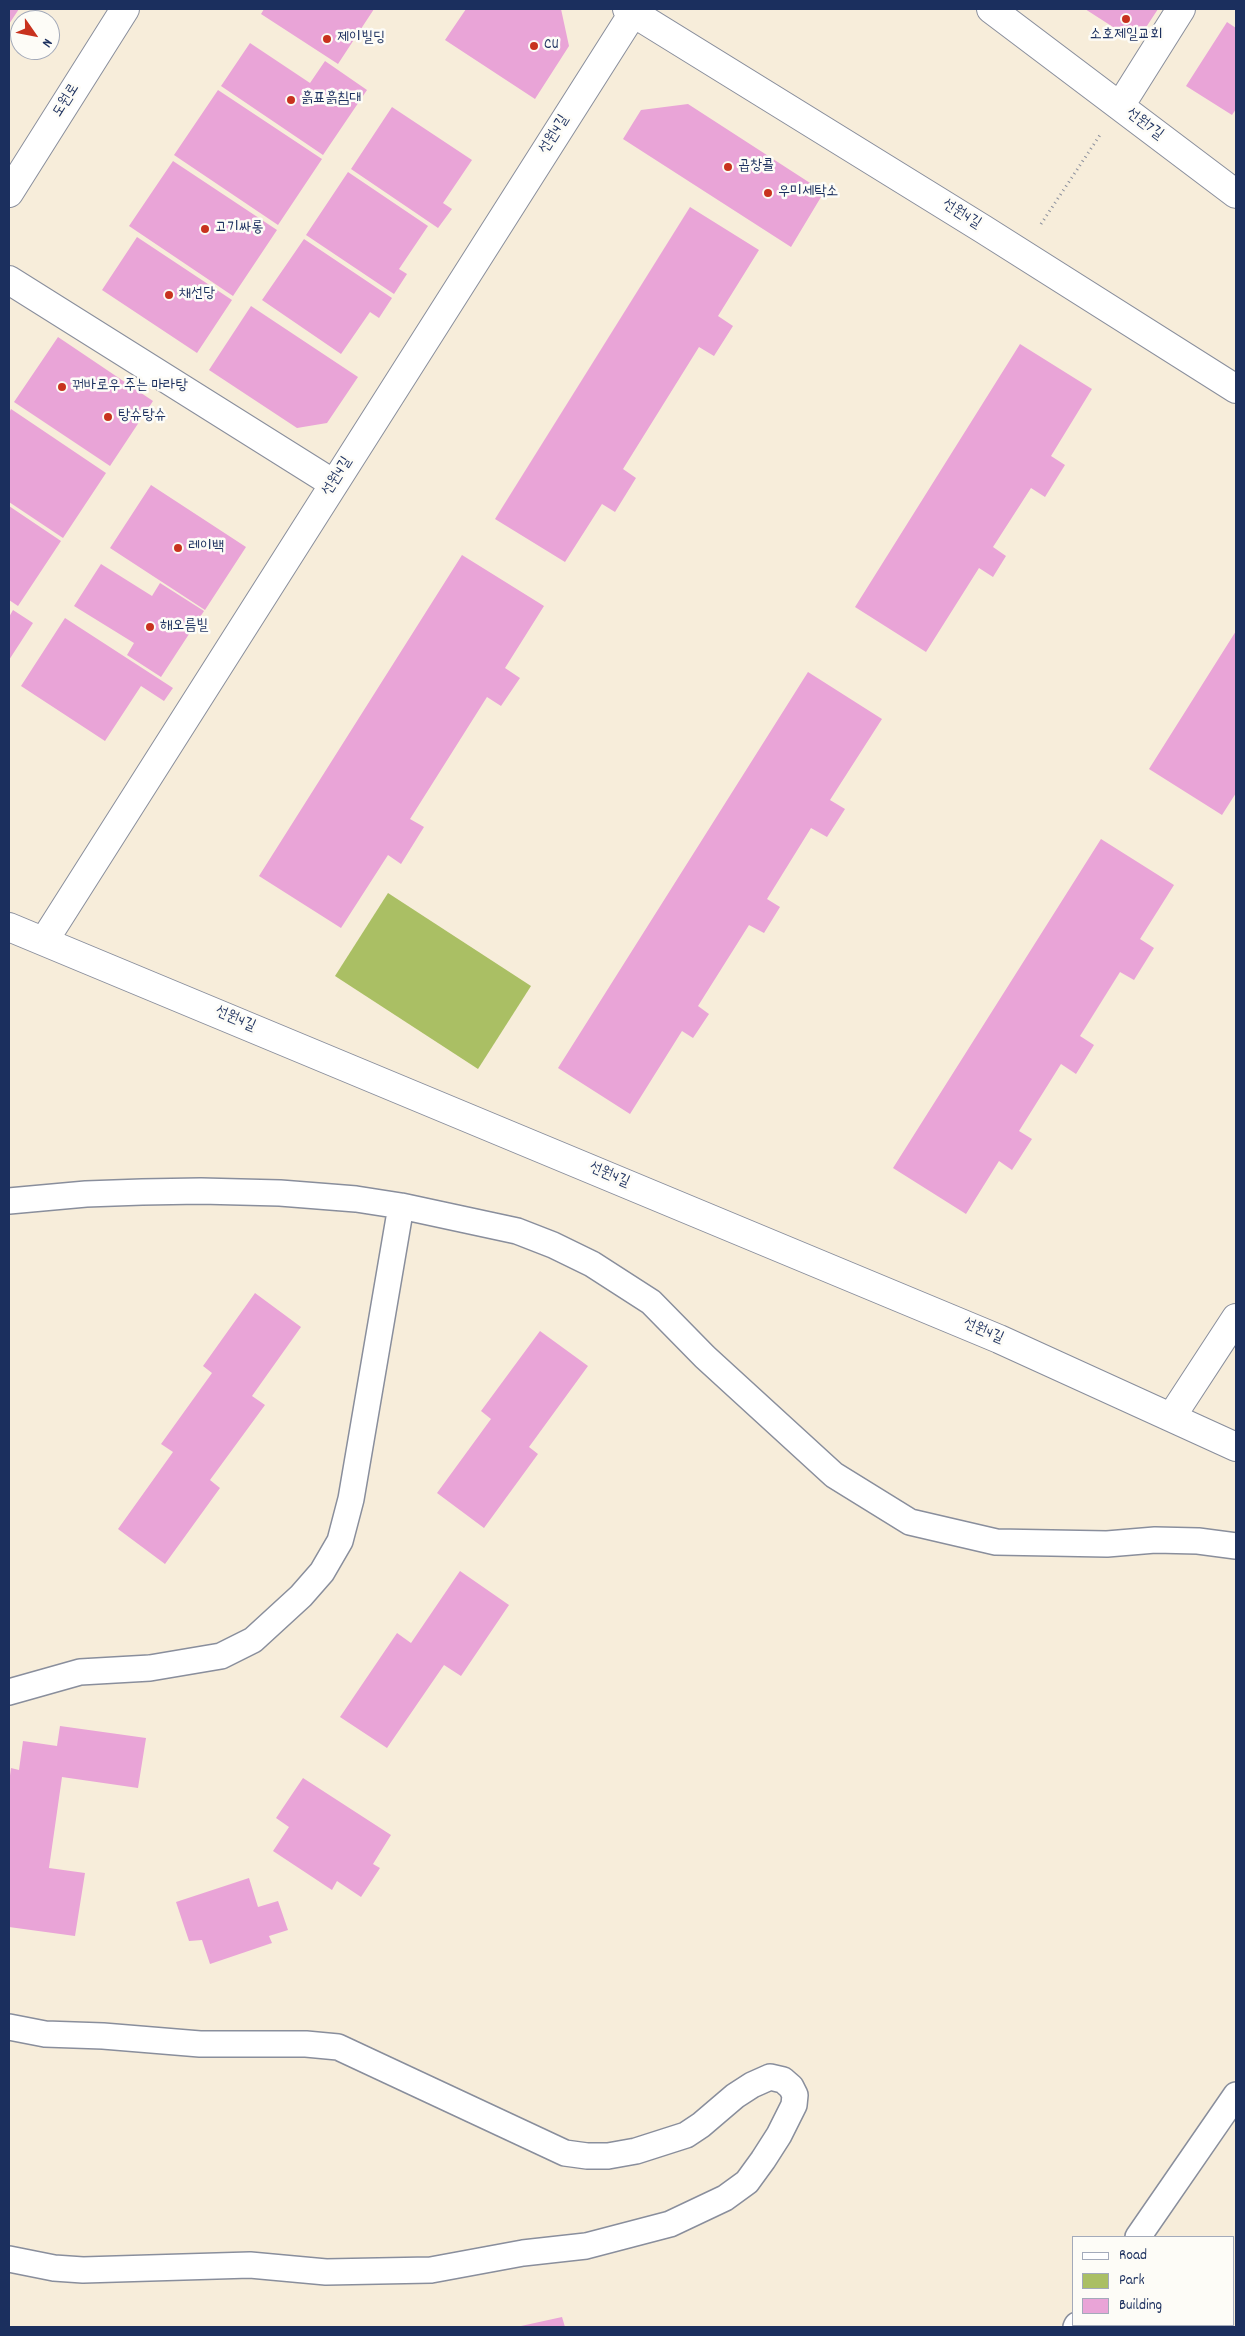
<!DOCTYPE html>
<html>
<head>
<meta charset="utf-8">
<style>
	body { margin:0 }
	#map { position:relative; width:1245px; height:2336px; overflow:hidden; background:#f7edda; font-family:Dekko,sans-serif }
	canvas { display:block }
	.frame { position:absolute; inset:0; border:10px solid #1b2f5e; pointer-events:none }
	.legend { position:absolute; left:1072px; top:2236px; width:162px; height:90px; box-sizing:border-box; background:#fdfcf7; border:1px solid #a3aaba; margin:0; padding:6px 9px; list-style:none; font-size:15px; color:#1b2f5e }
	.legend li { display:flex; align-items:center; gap:10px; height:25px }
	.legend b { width:25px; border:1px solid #a3aaba }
	.north { position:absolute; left:10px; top:10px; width:50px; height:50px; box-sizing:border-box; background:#fdfcf7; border:1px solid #a3aaba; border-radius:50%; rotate:123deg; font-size:14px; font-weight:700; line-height:20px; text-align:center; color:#1b2f5e }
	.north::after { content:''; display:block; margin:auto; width:18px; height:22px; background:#c8321e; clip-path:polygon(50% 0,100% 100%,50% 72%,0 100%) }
</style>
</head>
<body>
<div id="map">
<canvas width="1245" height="2336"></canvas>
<div class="frame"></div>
<ul class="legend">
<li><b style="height:6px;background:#fff"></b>Road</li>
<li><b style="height:14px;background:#aabf64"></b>Park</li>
<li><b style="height:14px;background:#e9a4d7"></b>Building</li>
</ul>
<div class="north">N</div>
</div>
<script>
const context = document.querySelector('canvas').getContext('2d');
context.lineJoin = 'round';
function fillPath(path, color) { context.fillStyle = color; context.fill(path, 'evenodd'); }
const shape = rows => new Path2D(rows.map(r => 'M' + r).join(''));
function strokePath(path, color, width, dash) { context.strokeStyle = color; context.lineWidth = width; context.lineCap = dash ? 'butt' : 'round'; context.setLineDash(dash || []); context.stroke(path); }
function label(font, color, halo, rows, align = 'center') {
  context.font = font + ' Dekko,"Poor Story",sans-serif'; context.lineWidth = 5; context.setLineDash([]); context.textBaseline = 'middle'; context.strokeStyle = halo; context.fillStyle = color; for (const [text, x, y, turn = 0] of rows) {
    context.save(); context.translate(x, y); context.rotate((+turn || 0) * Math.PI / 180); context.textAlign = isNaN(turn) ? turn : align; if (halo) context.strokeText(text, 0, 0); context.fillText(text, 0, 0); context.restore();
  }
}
const green = shape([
	[388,893,531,986,478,1069,335,976]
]);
const building = shape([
	[9,9,19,9,9,24],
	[264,9,374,9,338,64,261,14],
	[466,9,561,9,569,46,535,99,445,40],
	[1085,9,1158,9,1141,35,1132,29,1127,36],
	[1227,22,1236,28,1236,109,1232,115,1186,86],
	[250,43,310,83,325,61,367,90,323,155,221,86],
	[218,90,322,159,278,225,174,155],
	[688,104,824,192,791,247,623,139,641,110],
	[392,107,472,160,443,203,452,209,438,228,351,169],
	[173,161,277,230,233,296,129,226],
	[348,172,428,226,399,269,407,274,394,294,306,235],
	[690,207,759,250,718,316,733,326,714,356,699,347,623,469,636,478,615,512,602,504,565,562,495,519],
	[137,237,232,300,197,353,102,290],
	[304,239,392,298,379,318,370,312,341,354,262,300],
	[251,306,358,377,327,423,297,428,209,370],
	[58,337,153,401,110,466,14,402],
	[1020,344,1092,389,1051,456,1065,465,1045,497,1031,488,993,547,1006,556,993,577,979,568,926,652,855,607],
	[11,409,106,473,63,538,9,502,9,413],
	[151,485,246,547,205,610,110,548],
	[9,506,61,541,18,606,9,600],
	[462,555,544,606,505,668,520,678,501,706,487,697,410,819,424,827,401,864,388,855,341,928,259,876],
	[101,564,152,596,160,583,204,611,161,677,127,655,134,643,74,606],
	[13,610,33,623,9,660,9,617],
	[65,618,173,688,164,701,141,686,105,741,21,686],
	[1236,631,1236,793,1222,815,1149,769],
	[808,672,882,719,830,800,845,809,827,837,811,828,767,899,780,907,764,933,749,925,698,1006,709,1014,693,1038,682,1031,630,1114,558,1068],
	[1101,839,1174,885,1140,939,1154,948,1134,980,1120,972,1080,1036,1094,1045,1076,1074,1061,1064,1019,1131,1032,1139,1012,1170,999,1161,966,1214,893,1168],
	[255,1293,301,1327,252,1396,265,1405,210,1480,220,1488,165,1564,118,1529,173,1452,161,1444,212,1373,203,1366],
	[540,1331,588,1366,529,1447,538,1454,484,1528,437,1493,491,1419,481,1411],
	[460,1571,509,1605,461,1676,444,1665,387,1748,340,1717,397,1633,411,1643],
	[60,1726,146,1738,138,1788,62,1777,49,1868,85,1873,75,1936,9,1927,9,1783,11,1768,19,1770,23,1741,57,1746],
	[303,1778,391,1835,373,1864,380,1868,361,1897,337,1881,332,1890,273,1851,289,1827,276,1818],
	[249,1878,258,1907,278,1901,288,1930,269,1936,272,1943,210,1964,202,1940,189,1941,176,1902],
	[562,2317,565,2327,521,2327,521,2326]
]);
const path = shape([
	[1041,224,1100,135]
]);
const lane = shape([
	[9,1201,86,1194,142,1192,201,1191,280,1193,356,1199,401,1206,517,1231,553,1245,592,1264,651,1302,705,1357,834,1475,910,1522,996,1542,1107,1544,1155,1540,1198,1541,1236,1546],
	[9,1692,80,1672,150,1668,221,1656,253,1640,301,1596,322,1572,340,1541,351,1499,401,1206],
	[9,2027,45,2034,103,2036,200,2044,306,2044,338,2047,565,2153,587,2156,608,2156,636,2151,686,2135,701,2125,735,2096,752,2085,770,2077,783,2080,791,2087,795,2095,794,2105,779,2135,763,2160,747,2182,725,2198,670,2224,586,2246,523,2253,431,2270,326,2272,250,2265,83,2270,54,2268,9,2259],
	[1138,2237,1236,2095],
	[1076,2327,1077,2325]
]);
const street = shape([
	[627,9,983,229,1236,389],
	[991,9,1236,194],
	[1120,106,1181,9],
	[9,280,334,484],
	[9,927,999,1339,1236,1447],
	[44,941,633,13],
	[1172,1416,1236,1318]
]);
const secondary = shape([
	[9,193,125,9]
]);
const markers = [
	[1126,19,5,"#c8321e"],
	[327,39,5,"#c8321e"],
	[534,46,5,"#c8321e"],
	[291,100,5,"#c8321e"],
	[728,167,5,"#c8321e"],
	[768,193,5,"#c8321e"],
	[205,229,5,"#c8321e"],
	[169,295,5,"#c8321e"],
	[62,387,5,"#c8321e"],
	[108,417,5,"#c8321e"],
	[178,548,5,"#c8321e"],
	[150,627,5,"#c8321e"]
];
const poiNames = [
	["소호제일교회",1126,36,"center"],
	["제이빌딩",337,39],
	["CU",544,46],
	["흙표흙침대",301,100],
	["곱창콜",738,167],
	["우미세탁소",778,193],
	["고기싸롱",215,229],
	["채선당",179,295],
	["꿔바로우 주는 마라탕",72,387],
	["탕슈탕슈",118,417],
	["레이백",188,548],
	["해오름빌",160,627]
];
const streetNames = [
	["도원로",67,101,-58],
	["선원7길",1144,125,37],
	["선원4길",555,135,-58],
	["선원4길",961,215,32],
	["선원4길",338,477,-58],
	["선원4길",235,1020,23],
	["선원4길",609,1176,23],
	["선원4길",983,1332,23]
];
fillPath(green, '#aabf64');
fillPath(building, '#e9a4d7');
strokePath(lane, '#898e9c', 28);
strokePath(street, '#898e9c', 30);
strokePath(secondary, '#898e9c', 30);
strokePath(path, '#898e9c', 3, [1, 4]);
strokePath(lane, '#fff', 25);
strokePath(street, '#fff', 28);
strokePath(secondary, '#fff', 28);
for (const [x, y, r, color] of markers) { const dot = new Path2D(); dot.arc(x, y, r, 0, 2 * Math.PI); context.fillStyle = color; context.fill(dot); strokePath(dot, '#fdfcf7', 2); }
label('15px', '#1b2f5e', '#fdfcf7', poiNames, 'left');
label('15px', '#1b2f5e', '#fdfcf7', streetNames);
</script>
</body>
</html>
